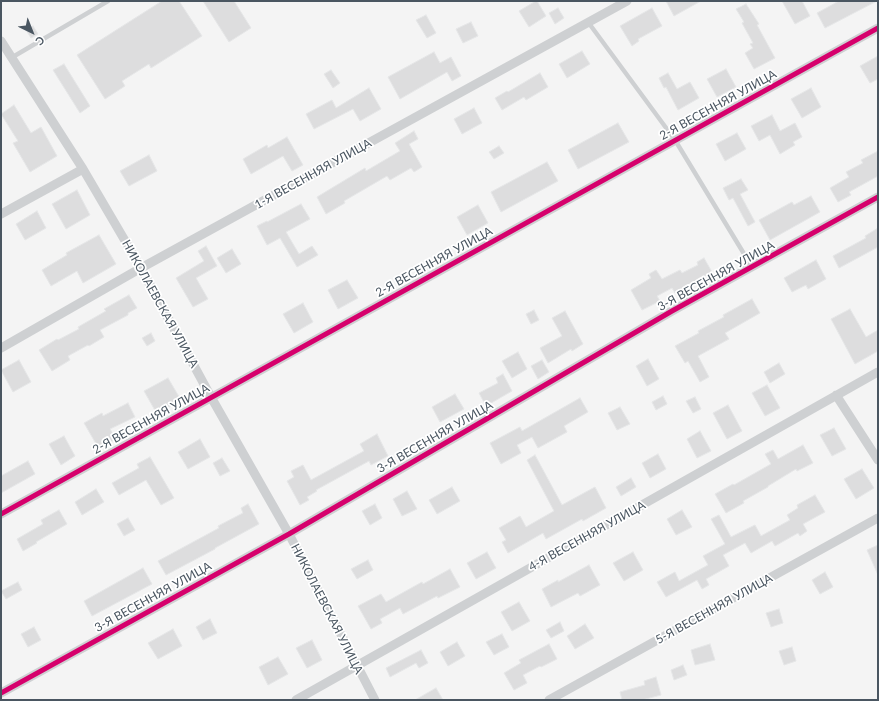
<!DOCTYPE html>
<html>
<head>
<meta charset="utf-8">
<style>
	body { margin:0 }
	#map { position:relative; width:879px; height:701px; overflow:hidden; background:#f4f4f4; font-family:Lato,sans-serif }
	canvas { display:block }
	.frame { position:absolute; inset:0; border:2px solid #4a5661; pointer-events:none }
	.north { position:absolute; left:12px; top:12px; width:40px; height:40px; -webkit-text-stroke:3px #fff; paint-order:stroke; rotate:137deg; font-size:11px; font-weight:700; line-height:16px; text-align:center; color:#4a5661 }
	.north::after { content:''; display:block; margin:auto; width:14px; height:18px; background:#4a5661; clip-path:polygon(50% 0,100% 100%,50% 72%,0 100%) }
</style>
</head>
<body>
<div id="map">
<canvas width="879" height="701"></canvas>
<div class="frame"></div>
<div class="north">С</div>
</div>
<script>
const context = document.querySelector('canvas').getContext('2d');
context.lineJoin = 'round';
function fillPath(path, color) { context.fillStyle = color; context.fill(path, 'evenodd'); }
const shape = rows => new Path2D(rows.map(r => 'M' + r).join(''));
function strokePath(path, color, width, dash) { context.strokeStyle = color; context.lineWidth = width; context.lineCap = dash ? 'butt' : 'round'; context.setLineDash(dash || []); context.stroke(path); }
function label(font, color, halo, rows, align = 'center') {
  context.font = font + ' Lato,sans-serif'; context.lineWidth = 3.5; context.setLineDash([]); context.textBaseline = 'middle'; context.strokeStyle = halo; context.fillStyle = color; for (const [text, x, y, turn = 0] of rows) {
    context.save(); context.translate(x, y); context.rotate((+turn || 0) * Math.PI / 180); context.textAlign = isNaN(turn) ? turn : align; if (halo) context.strokeText(text, 0, 0); context.fillText(text, 0, 0); context.restore();
  }
}
const building = shape([
	[162,1,179,1,202,36,151,68,149,64,122,81,125,86,105,99,77,55,162,1],
	[203,1,234,1,251,28,229,42,203,1],
	[536,1,537,1,546,16,529,27,519,11,536,1],
	[666,1,701,1,674,16,666,1],
	[782,1,802,1,810,16,795,24,782,1],
	[839,1,877,1,825,28,817,13,839,1],
	[746,4,759,24,757,25,775,58,754,69,745,53,753,48,750,44,753,43,742,23,744,22,736,9,746,4],
	[558,8,564,18,555,24,549,13,558,8],
	[652,8,662,26,638,39,639,41,632,46,620,26,652,8],
	[426,15,436,33,427,38,416,20,426,15],
	[471,22,478,36,463,43,456,29,471,22],
	[33,26,38,34,31,38,26,30,33,26],
	[582,51,590,64,567,78,559,64,582,51],
	[434,52,440,63,451,57,461,76,452,81,447,72,400,99,388,77,434,52],
	[878,56,878,79,870,83,860,66,878,56],
	[64,64,90,106,80,113,53,70,64,64],
	[726,69,736,87,717,97,707,79,726,69],
	[331,70,340,83,333,88,324,74,331,70],
	[540,73,548,87,526,100,524,97,502,110,495,98,507,91,508,92,540,73],
	[668,73,677,89,690,82,699,98,678,110,666,87,664,88,659,78,668,73],
	[369,88,381,109,360,121,353,109,314,129,306,114,332,100,336,108,369,88],
	[811,88,821,107,802,118,791,99,811,88],
	[14,105,31,133,41,127,57,156,30,172,13,143,18,141,1,114,14,105],
	[474,108,482,123,462,134,454,119,474,108],
	[772,115,780,131,795,123,802,137,793,142,795,145,780,154,770,135,759,141,751,126,772,115],
	[618,123,629,142,578,169,568,150,618,123],
	[414,131,418,139,409,144,422,167,414,172,411,168,390,180,387,176,344,201,345,203,326,214,317,197,365,168,366,171,400,151,395,143,414,131],
	[737,133,746,149,725,161,716,144,737,133],
	[287,137,303,165,292,171,283,156,251,174,243,159,267,145,268,148,287,137],
	[499,146,504,153,494,159,489,152,499,146],
	[878,151,878,176,849,192,851,195,838,202,830,188,849,177,846,172,863,163,861,160,878,151],
	[149,155,157,171,129,186,120,171,149,155],
	[547,162,558,181,501,212,491,192,547,162],
	[741,179,748,190,740,194,755,222,748,226,733,198,729,200,723,188,741,179],
	[77,190,90,215,66,229,52,204,77,190],
	[811,196,820,212,770,240,759,220,792,202,794,205,811,196],
	[301,204,310,219,286,232,299,254,312,246,318,255,297,267,280,238,267,245,257,226,267,221,267,222,301,204],
	[478,205,488,223,467,235,457,217,478,205],
	[37,211,46,228,25,240,16,224,37,211],
	[878,228,878,247,839,268,833,256,866,238,865,236,878,228],
	[99,235,116,264,83,283,77,271,51,286,42,270,67,255,66,253,99,235],
	[206,246,217,266,196,278,208,299,193,307,176,278,204,261,198,251,206,246],
	[232,249,241,264,226,273,217,258,232,249],
	[704,258,712,272,688,285,688,286,675,293,672,288,657,296,660,301,642,310,631,290,651,278,649,274,656,270,662,279,680,270,682,273,698,265,697,262,704,258],
	[816,260,826,279,808,289,806,285,792,292,784,278,816,260],
	[347,280,358,298,338,309,328,290,347,280],
	[129,295,137,308,128,313,128,315,100,330,104,337,89,346,88,345,68,356,70,360,52,371,39,350,57,339,58,340,79,329,78,327,106,311,104,309,129,295],
	[752,299,760,313,725,333,729,339,698,356,709,377,700,382,688,361,685,363,675,346,699,333,698,331,724,317,723,315,752,299],
	[303,303,313,322,294,333,283,314,303,303],
	[850,309,866,337,878,330,878,351,855,364,831,319,850,309],
	[534,310,539,320,531,324,526,314,534,310],
	[565,311,583,344,572,351,571,349,548,363,540,348,562,336,552,318,565,311],
	[151,333,155,341,147,346,142,338,151,333],
	[518,352,527,369,512,378,502,361,518,352],
	[648,359,659,379,647,386,636,366,648,359],
	[19,360,31,382,13,392,1,370,19,360],
	[542,360,549,372,538,379,531,366,542,360],
	[779,363,785,374,770,383,764,372,779,363],
	[503,374,512,391,486,406,479,393,498,383,496,378,503,374],
	[168,378,181,400,157,414,144,391,168,378],
	[767,385,780,408,765,416,752,393,767,385],
	[455,394,464,409,440,422,432,407,455,394],
	[663,396,667,404,656,410,652,402,663,396],
	[695,397,701,409,693,413,686,401,695,397],
	[580,398,588,412,564,426,567,432,538,448,532,437,517,445,521,453,501,464,490,443,520,427,522,431,580,398],
	[128,403,135,417,110,429,116,439,99,449,84,423,102,413,103,416,128,403],
	[728,405,742,431,727,439,713,413,728,405],
	[620,407,630,424,617,430,608,413,620,407],
	[834,428,846,449,832,456,820,435,834,428],
	[700,431,711,451,697,458,687,439,700,431],
	[377,434,388,456,371,465,369,461,316,490,317,491,307,497,309,500,300,505,287,481,294,477,291,471,303,465,311,480,364,451,360,444,377,434],
	[64,436,75,456,61,465,49,444,64,436],
	[200,439,210,457,188,469,178,452,200,439],
	[803,445,813,463,797,471,796,469,768,486,768,487,743,501,744,503,726,513,715,494,733,484,734,485,771,464,765,454,773,450,778,459,803,445],
	[658,454,666,469,650,478,642,463,658,454],
	[535,455,562,505,595,487,606,508,583,521,582,519,546,539,543,533,508,553,502,542,506,540,499,528,520,516,526,527,554,511,527,460,535,455],
	[150,457,174,498,161,505,146,480,119,495,112,483,139,468,137,464,150,457],
	[222,458,230,471,220,476,213,463,222,458],
	[28,461,35,474,1,493,1,476,28,461],
	[862,469,874,488,856,499,844,479,862,469],
	[631,478,636,487,621,496,616,487,631,478],
	[452,487,460,501,437,514,429,500,452,487],
	[96,489,104,502,82,515,75,502,96,489],
	[407,491,417,509,402,516,393,499,407,491],
	[815,495,825,512,803,524,807,531,800,536,798,533,775,546,772,541,751,553,745,543,723,555,729,566,706,579,709,585,702,589,697,580,666,597,657,582,675,572,679,581,708,565,703,556,725,544,711,519,719,515,731,537,755,525,761,536,790,520,787,515,798,508,797,505,815,495],
	[248,504,259,524,215,548,215,549,166,575,158,561,219,528,218,526,243,513,241,508,248,504],
	[375,504,382,518,370,525,362,511,375,504],
	[59,510,67,524,36,542,37,543,23,551,17,539,43,524,41,520,59,510],
	[682,510,692,527,676,535,667,519,682,510],
	[128,518,135,530,124,536,117,524,128,518],
	[878,545,878,575,867,550,878,545],
	[487,552,496,568,476,579,467,563,487,552],
	[633,552,643,570,624,581,613,563,633,552],
	[368,560,373,570,357,579,351,569,368,560],
	[589,565,600,585,580,596,578,593,551,607,542,589,558,580,558,582,589,565],
	[143,568,152,584,92,616,84,601,143,568],
	[450,569,460,587,438,598,437,596,403,614,400,608,380,619,382,623,371,629,358,606,381,594,386,602,422,582,423,584,450,569],
	[825,572,833,587,820,594,812,580,825,572],
	[18,582,22,590,6,599,1,591,18,582],
	[519,602,530,621,512,631,501,612,519,602],
	[779,609,783,623,771,627,766,613,779,609],
	[210,619,217,633,203,640,196,627,210,619],
	[560,622,564,631,551,638,546,630,560,622],
	[585,624,594,638,575,649,567,636,585,624],
	[34,627,41,640,28,647,21,634,34,627],
	[173,629,182,646,158,659,148,643,173,629],
	[502,634,509,647,494,655,486,642,502,634],
	[312,640,322,660,307,668,296,648,312,640],
	[457,642,465,656,448,666,440,652,457,642],
	[549,644,557,659,541,667,540,666,523,675,527,683,514,690,504,673,521,663,519,660,549,644],
	[710,644,715,660,695,665,691,650,710,644],
	[792,647,796,661,784,665,779,651,792,647],
	[421,650,428,663,419,668,416,663,390,677,386,668,421,650],
	[278,657,288,674,268,685,259,667,278,657],
	[683,665,687,675,674,680,671,670,683,665],
	[656,677,661,695,642,700,622,700,620,692,645,685,644,681,656,677],
	[436,688,443,700,415,700,436,688]
]);
const lane = shape([
	[588,22,675,140,752,267],
	[11,58,108,1]
]);
const street = shape([
	[1,41,83,169,141,268,211,397,289,534,375,700],
	[1,214,83,169],
	[1,348,141,268,627,1],
	[836,395,878,460],
	[1,514,878,28],
	[1,693,289,534,672,311,878,197],
	[296,700,878,372],
	[549,700,878,518]
]);
const cycleway = shape([
	[1,514,878,28],
	[1,693,289,534,672,311,878,197]
]);
const streetNames = [
	["2-Я ВЕСЕННЯЯ УЛИЦА",718,105,-29],
	["1-Я ВЕСЕННЯЯ УЛИЦА",313,174,-29],
	["2-Я ВЕСЕННЯЯ УЛИЦА",434,262,-29],
	["3-Я ВЕСЕННЯЯ УЛИЦА",716,276,-29],
	["НИКОЛАЕВСКАЯ УЛИЦА",160,304,61],
	["2-Я ВЕСЕННЯЯ УЛИЦА",151,419,-29],
	["3-Я ВЕСЕННЯЯ УЛИЦА",435,437,-30],
	["4-Я ВЕСЕННЯЯ УЛИЦА",587,536,-29],
	["3-Я ВЕСЕННЯЯ УЛИЦА",153,597,-29],
	["НИКОЛАЕВСКАЯ УЛИЦА",327,609,63],
	["5-Я ВЕСЕННЯЯ УЛИЦА",714,609,-29]
];
fillPath(building, '#ddddde');
strokePath(building, '#e5e6e7', 1);
strokePath(lane, '#ced0d2', 4.5);
strokePath(street, '#ced0d2', 9);
strokePath(cycleway, '#d6006c', 5);
label('12px', '#4a5661', '#fff', streetNames);
</script>
</body>
</html>
